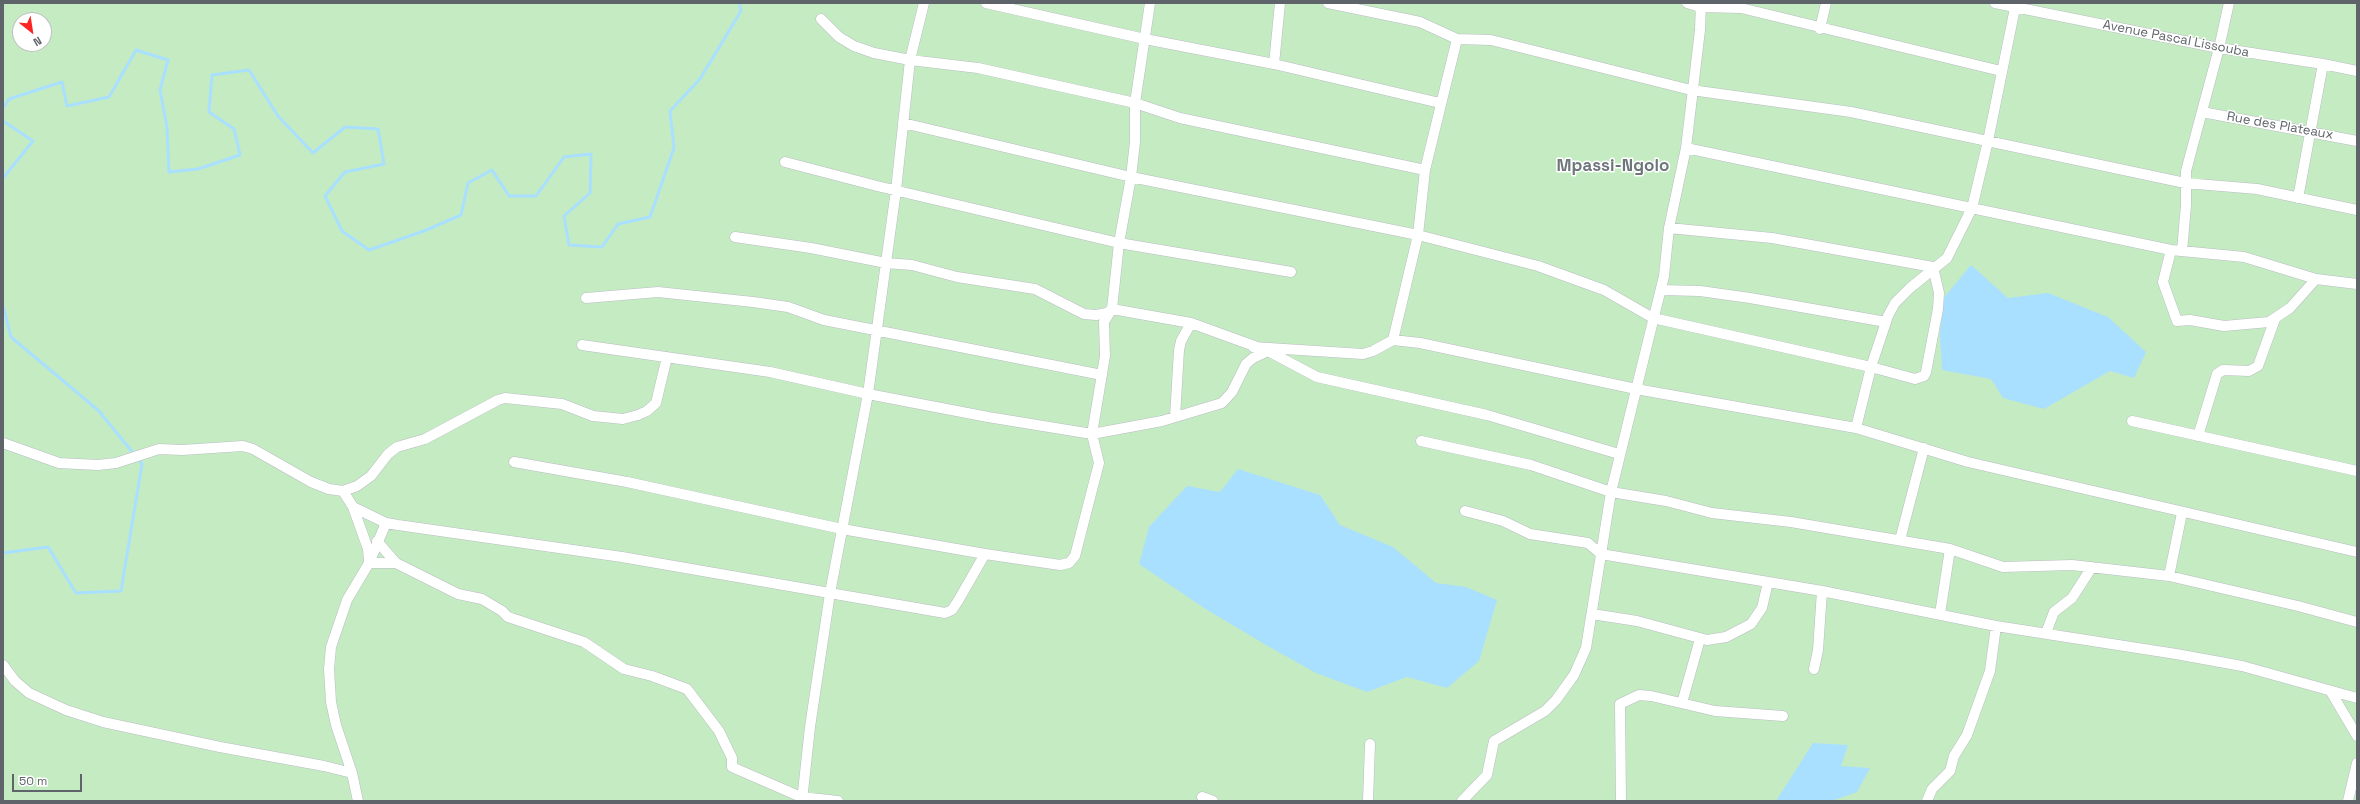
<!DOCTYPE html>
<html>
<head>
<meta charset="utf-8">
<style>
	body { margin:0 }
	#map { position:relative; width:2360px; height:804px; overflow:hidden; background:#f2efe7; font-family:"Space Grotesk",sans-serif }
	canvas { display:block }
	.frame { position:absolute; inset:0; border:4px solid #5e6469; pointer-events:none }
	.north { position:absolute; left:12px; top:12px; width:40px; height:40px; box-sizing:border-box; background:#fff; border:1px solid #bfc1c3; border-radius:50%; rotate:150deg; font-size:11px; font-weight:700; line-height:16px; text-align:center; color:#5e6469 }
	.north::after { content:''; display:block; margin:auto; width:14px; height:18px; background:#fb2524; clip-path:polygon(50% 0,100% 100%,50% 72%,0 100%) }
	.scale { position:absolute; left:12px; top:774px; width:70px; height:18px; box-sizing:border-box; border:2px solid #5e6469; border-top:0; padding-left:5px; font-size:12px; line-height:14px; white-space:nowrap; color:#5e6469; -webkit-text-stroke:3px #fff; paint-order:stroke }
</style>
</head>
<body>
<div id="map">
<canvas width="2360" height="804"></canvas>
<div class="frame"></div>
<div class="north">N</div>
<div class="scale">50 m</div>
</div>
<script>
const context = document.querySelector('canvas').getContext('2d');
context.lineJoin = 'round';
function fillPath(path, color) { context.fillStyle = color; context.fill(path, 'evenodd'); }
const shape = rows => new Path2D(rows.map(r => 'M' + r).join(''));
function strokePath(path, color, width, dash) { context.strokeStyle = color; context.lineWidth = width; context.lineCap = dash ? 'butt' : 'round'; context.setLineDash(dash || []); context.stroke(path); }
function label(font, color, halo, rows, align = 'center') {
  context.font = font + ' "Space Grotesk",sans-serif'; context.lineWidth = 3; context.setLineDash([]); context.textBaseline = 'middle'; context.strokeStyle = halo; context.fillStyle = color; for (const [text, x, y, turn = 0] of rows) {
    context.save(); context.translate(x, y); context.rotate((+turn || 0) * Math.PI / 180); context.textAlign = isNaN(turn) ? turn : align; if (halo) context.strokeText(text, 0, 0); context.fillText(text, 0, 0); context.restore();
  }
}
const green = shape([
	[3,3,2357,3,2357,801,3,801],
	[20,20,44,20,44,44,20,44]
]);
const water = shape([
	[1971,265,2008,298,2048,293,2108,317,2146,352,2134,378,2110,371,2044,409,2003,398,1991,379,1942,370,1940,336,1942,300],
	[1238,469,1320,495,1340,525,1393,547,1436,583,1466,587,1497,600,1479,661,1447,688,1407,677,1367,692,1316,673,1266,645,1204,608,1139,564,1149,527,1187,486,1220,492],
	[1813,743,1848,745,1841,766,1870,768,1857,792,1832,801,1776,801]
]);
const stream = shape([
	[3,108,9,99,62,82,67,106,109,97,136,50,168,60,160,90,167,127,169,172,198,169,240,155,234,129,209,112,212,75,249,70,278,116,313,153,345,127,378,129,384,164,345,172,325,196,342,231,369,250,424,231,461,215,468,183,492,170,509,196,536,196,564,157,591,154,590,193,564,216,569,245,602,247,618,224,650,217,674,148,670,111,700,79,741,11,739,3],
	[3,121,33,141,3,178],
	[3,306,11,337,99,411,142,464,121,591,76,593,48,547,3,553]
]);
const minor = shape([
	[986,3,1145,39,1274,64,1440,103],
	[1328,3,1420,22,1457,39,1491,40,1691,90,1851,112,2185,183,2257,189,2357,210],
	[1687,3,1700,7,1741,8,2001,71],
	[1995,3,2219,48,2323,64,2357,71],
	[821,19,839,37,854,46,874,53,910,60,978,68,1135,103,1180,118,1425,170,1457,39],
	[1820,29,1826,3],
	[1274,64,1280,3],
	[2202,112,2357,141],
	[903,123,1131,177,1418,235,1538,266,1604,290,1653,318,1871,367,1915,379,1924,376,1926,372,1938,309,1939,293,1933,267],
	[1686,148,2171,250,2244,257,2316,279,2357,284],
	[785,162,877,186,1119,243,1291,272],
	[2298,198,2323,64],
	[1669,228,1772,238,1933,267],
	[735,237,811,248,886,263,912,265,957,277,1035,289,1084,314,1096,315,1107,313,1112,309,1191,323,1268,351,1317,377,1487,415,1619,454],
	[2171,250,2163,282,2177,321,2190,320,2224,326,2269,322,2290,308,2316,279],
	[2182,251,2186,205,2186,171,2219,48,2229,3],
	[1661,290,1700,291,1750,298,1886,322],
	[586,298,658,292,753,302,788,307,824,320,1102,375],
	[1393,340,1418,235,1425,170],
	[582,345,770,372,868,394,988,417,1092,434,1162,421,1222,403,1232,392,1246,364,1253,358,1268,351],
	[1253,347,1363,354,1373,351,1393,340,1420,343,1636,389,1856,428,1968,462,2357,552],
	[1175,417,1179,350,1181,341,1191,323],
	[2132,421,2357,471],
	[1856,428,1871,367,1888,316,1895,303,1910,288,1947,258,1972,208,1988,141,2016,3],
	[2198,436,2217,374,2223,370,2249,371,2258,366,2275,319],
	[1421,441,1531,465,1611,492,1666,501,1712,513,1791,522,1950,549,2003,567,2072,565,2169,576,2298,606,2357,622],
	[3,443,59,463,98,465,116,463,159,449,182,450,243,446,253,449,311,482,329,489,343,491,357,486,371,476,388,454,397,447,425,439,498,400,505,398,562,404,593,416,623,419,638,415,647,411,656,403,667,357],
	[514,462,627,482,842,529,985,554],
	[343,491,353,507,368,549,369,561],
	[353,507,386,523,398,525,622,557,945,613,952,610,958,601,985,554,1060,565,1069,563,1075,556,1099,463,1092,434,1105,356,1104,322,1112,309,1119,243,1131,177,1135,142,1135,103,1150,3],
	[1465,511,1503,521,1530,534,1588,543,1601,554,1822,591,1996,626,2176,654,2242,666,2357,698],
	[1900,540,1924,448],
	[377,541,396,563,458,594,482,599,502,611,508,617,584,642,624,669,652,676,687,689,719,731,732,758,732,767,801,797,838,801],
	[369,563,396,563],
	[2169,576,2182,513],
	[1592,614,1637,621,1707,640,1726,637,1751,624,1762,608,1768,582],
	[1940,614,1950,549],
	[2046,633,2054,612,2072,598,2092,567],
	[3,665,15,681,29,693,66,710,103,722,220,747,324,766,352,773],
	[1814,669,1818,650,1822,591],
	[2331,692,2357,736],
	[1682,703,1700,639],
	[1202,797,1213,801],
	[358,801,352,773,336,725,331,702,329,669,331,647,347,600,369,563,386,523],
	[802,801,810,727,830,593,868,394,896,190,910,60,924,3],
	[1368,801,1370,744],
	[1462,801,1487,775,1494,741,1545,711,1556,700,1574,675,1586,648,1611,492,1664,276,1669,228,1686,148,1700,30,1701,3],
	[1621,801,1620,704,1639,695,1651,696,1715,711,1783,716],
	[1927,801,1932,789,1950,771,1954,756,1967,735,1990,671,1996,626],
	[2348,801,2357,763]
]);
const streetNames = [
	["Avenue Pascal Lissouba",2176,39,11],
	["Rue des Plateaux",2280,126,10]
];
const districtNames = [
	["Mpassi-Ngolo",1613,166]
];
fillPath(green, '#c5ebc2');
fillPath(water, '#aae0ff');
strokePath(stream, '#aae0ff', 3);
strokePath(minor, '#b9bdc2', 11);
strokePath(minor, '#fff', 10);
label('13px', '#5e6469', '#fff', streetNames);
label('bold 17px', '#6f767b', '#fff', districtNames);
</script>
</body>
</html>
